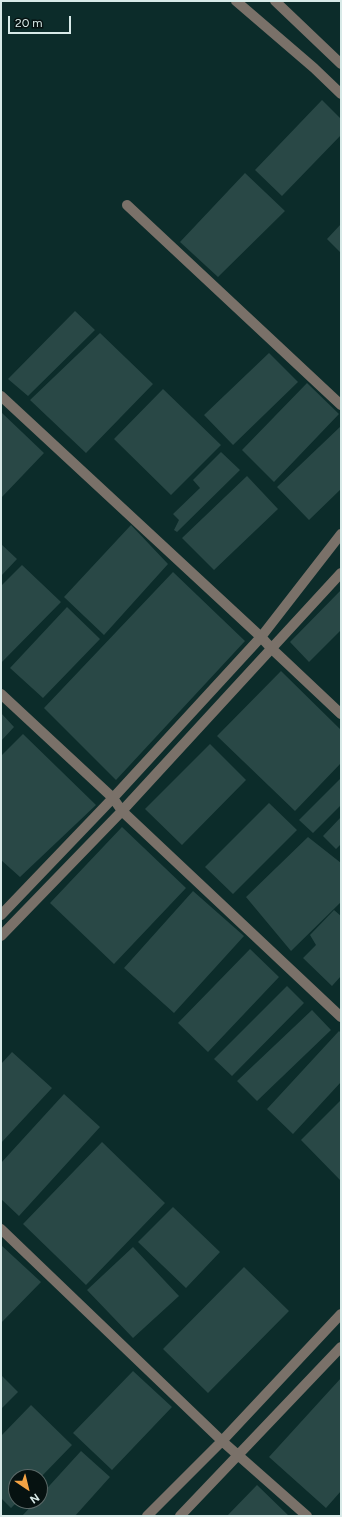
<!DOCTYPE html>
<html>
<head>
<meta charset="utf-8">
<style>
	body { margin:0 }
	#map { position:relative; width:342px; height:1517px; overflow:hidden; background:#0c2c2a; font-family:Figtree,sans-serif }
	canvas { display:block }
	.frame { position:absolute; inset:0; border:2px solid #d8eae8; pointer-events:none }
	.north { position:absolute; left:8px; top:1469px; width:40px; height:40px; box-sizing:border-box; background:#061211; border:1px solid #5a6867; border-radius:50%; rotate:145deg; font-size:11px; font-weight:700; line-height:16px; text-align:center; color:#d8eae8 }
	.north::after { content:''; display:block; margin:auto; width:14px; height:18px; background:#f4a344; clip-path:polygon(50% 0,100% 100%,50% 72%,0 100%) }
	.scale { position:absolute; left:8px; top:16px; width:63px; height:18px; box-sizing:border-box; border:2px solid #d8eae8; border-top:0; padding-left:5px; font-size:12px; line-height:14px; white-space:nowrap; color:#d8eae8; -webkit-text-stroke:3px #061211; paint-order:stroke }
</style>
</head>
<body>
<div id="map">
<canvas width="342" height="1517"></canvas>
<div class="frame"></div>
<div class="north">N</div>
<div class="scale">20 m</div>
</div>
<script>
const context = document.querySelector('canvas').getContext('2d');
context.lineJoin = 'round';
function fillPath(path, color) { context.fillStyle = color; context.fill(path, 'evenodd'); }
const shape = rows => new Path2D(rows.map(r => 'M' + r).join(''));
function strokePath(path, color, width, dash) { context.strokeStyle = color; context.lineWidth = width; context.lineCap = dash ? 'butt' : 'round'; context.setLineDash(dash || []); context.stroke(path); }
const building = shape([
	[322,100,341,119,341,135,282,196,255,170],
	[245,173,285,211,218,277,180,242],
	[341,224,341,253,327,239],
	[75,311,95,330,28,396,8,379],
	[100,333,153,384,86,453,30,400],
	[269,353,298,382,233,445,204,415],
	[307,383,339,414,274,482,242,450],
	[163,389,221,445,171,495,114,439],
	[1,412,44,453,1,498],
	[341,426,341,489,309,520,277,487],
	[221,452,240,470,177,532,174,530,179,520,173,514,200,488,193,480],
	[247,476,278,509,214,570,182,538],
	[131,525,168,564,104,635,64,597],
	[1,544,17,559,1,576],
	[22,565,61,602,1,663,1,586],
	[173,572,245,641,116,780,44,708],
	[341,590,341,630,309,662,290,642],
	[67,607,100,639,43,698,10,668],
	[281,671,341,730,341,763,295,811,217,736],
	[1,713,14,727,1,741],
	[23,734,96,805,20,877,1,860,1,756],
	[210,744,246,780,182,845,145,809],
	[341,778,341,805,313,833,299,820],
	[269,803,297,830,233,894,205,867],
	[341,817,341,844,336,849,323,836],
	[122,827,186,888,114,964,50,903],
	[308,837,341,863,341,902,291,951,246,897],
	[193,891,244,936,174,1013,124,968],
	[334,910,341,916,341,976,332,986,303,958,316,945,310,935],
	[250,949,279,977,208,1052,178,1023],
	[287,986,304,1003,232,1076,214,1059],
	[312,1010,331,1030,257,1101,237,1081],
	[339,1031,341,1033,341,1082,293,1134,267,1109],
	[12,1052,52,1088,1,1143,1,1064],
	[64,1094,100,1127,19,1216,1,1199,1,1163],
	[341,1100,341,1181,301,1140],
	[102,1142,165,1203,86,1285,23,1224],
	[173,1207,220,1252,186,1288,138,1242],
	[2,1246,41,1282,1,1323,1,1247],
	[133,1247,179,1296,133,1338,87,1290],
	[244,1267,289,1311,208,1393,163,1349],
	[133,1371,172,1407,112,1470,73,1433],
	[1,1375,18,1392,1,1409],
	[341,1378,341,1491,326,1508,269,1457],
	[31,1405,72,1445,40,1478,40,1477,16,1477,16,1501,18,1501,11,1508,1,1498,1,1436],
	[81,1451,110,1477,75,1516,22,1516,36,1501,40,1501,40,1496],
	[257,1485,289,1516,227,1516]
]);
const minor = shape([
	[236,1,314,68,341,94],
	[275,1,341,64],
	[127,205,341,405],
	[1,396,261,637,272,649,341,714],
	[1,694,113,798,122,811,341,1017],
	[1,915,113,798,261,637,341,534],
	[1,936,122,811,341,573],
	[1,1229,222,1441,307,1516],
	[147,1516,222,1441,341,1314],
	[180,1516,341,1347]
]);
fillPath(building, '#294846');
strokePath(minor, '#7a7169', 10);
</script>
</body>
</html>
